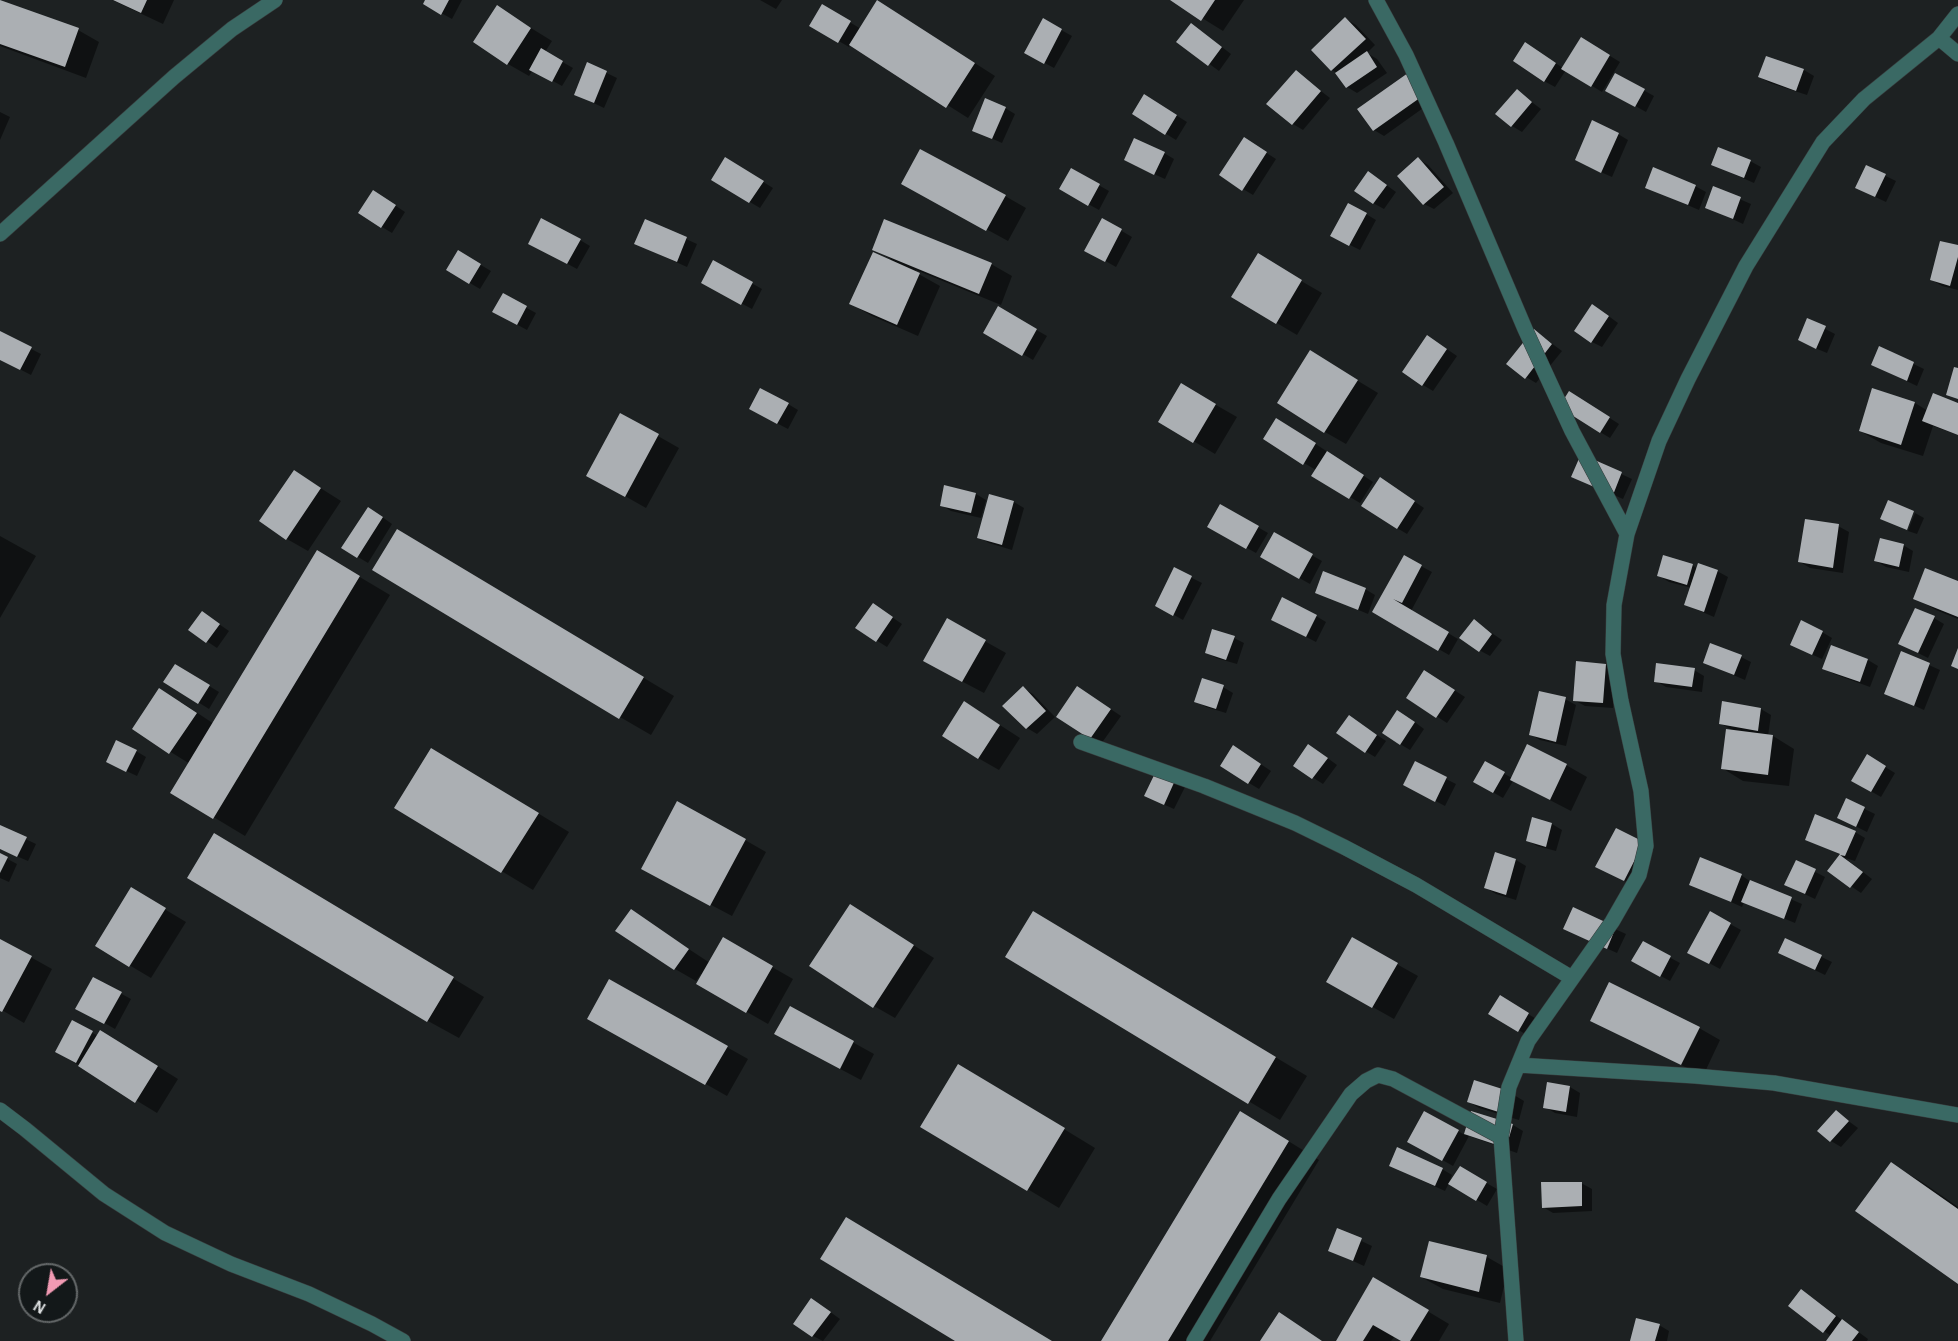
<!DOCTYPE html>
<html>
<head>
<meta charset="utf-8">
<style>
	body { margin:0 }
	#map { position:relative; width:1958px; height:1341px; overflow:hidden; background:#1d2122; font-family:"Alegreya Sans",sans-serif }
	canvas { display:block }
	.north { position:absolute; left:18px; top:1263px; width:60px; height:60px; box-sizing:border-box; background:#131819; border:2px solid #646869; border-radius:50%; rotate:211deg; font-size:16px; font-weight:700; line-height:24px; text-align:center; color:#dde0e1 }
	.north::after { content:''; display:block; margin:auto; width:21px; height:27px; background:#f19ab3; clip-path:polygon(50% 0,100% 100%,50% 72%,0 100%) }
</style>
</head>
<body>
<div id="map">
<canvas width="1958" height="1341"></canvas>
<div class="north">N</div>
</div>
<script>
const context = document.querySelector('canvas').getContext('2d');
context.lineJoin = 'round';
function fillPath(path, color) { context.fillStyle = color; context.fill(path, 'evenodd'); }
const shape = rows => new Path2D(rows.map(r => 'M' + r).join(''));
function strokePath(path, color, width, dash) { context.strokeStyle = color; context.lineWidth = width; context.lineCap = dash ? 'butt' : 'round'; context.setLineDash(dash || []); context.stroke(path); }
const shadow = shape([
	[112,0,174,0,163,24],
	[427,0,462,0,452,19,425,4],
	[760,0,782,0,776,9],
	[1173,0,1244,0,1223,31],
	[878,1,995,76,968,118,851,44,849,47,811,25,823,6,861,29],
	[0,2,78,30,99,42,86,78,0,46],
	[497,7,552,41,545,52,573,68,562,86,533,70,529,76,508,64],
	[1346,19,1356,25,1375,45,1367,53,1377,59,1387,73,1357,93,1347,87,1337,73,1332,70],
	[1043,20,1072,36,1054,68,1026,53],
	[1201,31,1231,54,1219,71,1178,41],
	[1592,45,1620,62,1602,92,1566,70,1555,87,1544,81,1535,50,1563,68],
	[1766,58,1804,70,1814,76,1807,95,1770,83,1760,77],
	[588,64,617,78,604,108,575,94],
	[1296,72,1330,98,1303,130,1293,124],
	[1408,75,1433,101,1384,136,1374,130],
	[1616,75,1654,96,1646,112,1607,90],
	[1517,91,1541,109,1522,132,1512,126],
	[1155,102,1187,122,1176,140,1134,114],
	[1005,108,1015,114,1002,143,973,130],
	[0,112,10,117,0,140],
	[1618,134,1628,140,1612,177,1587,166],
	[1254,145,1276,159,1253,195,1243,189],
	[1164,153,1174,159,1165,179,1136,166],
	[726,159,773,188,760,208,713,180],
	[1418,159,1428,165,1453,193,1434,209,1424,204],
	[1750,161,1761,167,1754,183,1713,165],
	[1867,167,1896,181,1886,202,1867,193],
	[1072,170,1109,191,1099,210,1061,189],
	[1378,179,1396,192,1384,209,1373,203],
	[1695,186,1706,192,1699,210,1646,187],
	[1714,188,1751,204,1743,224,1707,207],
	[924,195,1005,196,1026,208,1008,241],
	[384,198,405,212,392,233,382,227],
	[1366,214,1376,220,1360,250,1342,241],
	[1103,220,1132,237,1116,267,1086,250],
	[646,221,697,244,687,267,636,244],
	[580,240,590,246,577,269,540,249],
	[1958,247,1958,290,1942,286,1932,280],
	[874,249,991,264,1012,276,1001,305,916,270,915,272,940,286,918,336,872,316,851,304,891,259],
	[1258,256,1322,293,1297,335,1233,297],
	[469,258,491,271,480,289,448,270],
	[714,262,762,289,752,309,703,283],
	[503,295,536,313,527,330,494,312],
	[998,308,1047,336,1033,360,985,332],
	[1603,312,1618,323,1602,347,1592,342],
	[1808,320,1835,334,1827,353,1810,346],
	[1535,331,1562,351,1536,383,1526,377],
	[0,333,41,354,31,375,0,359],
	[1438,343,1457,356,1433,391,1423,385],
	[1880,348,1924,369,1917,386,1873,365],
	[1330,364,1378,393,1346,444,1325,432],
	[1181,385,1237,417,1215,454,1160,421],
	[1873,390,1915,403,1928,411,1958,404,1958,435,1933,426,1923,456,1881,443,1860,431],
	[1580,399,1619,424,1610,438,1600,432],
	[788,404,798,410,788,429,761,415],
	[621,415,679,448,646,508,609,487],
	[1287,425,1373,482,1360,503,1313,475,1316,470,1304,463],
	[1582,456,1632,479,1623,499,1573,477],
	[295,472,341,501,308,551,287,539],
	[1390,485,1424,508,1407,534,1397,528],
	[976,494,986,500,981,518,951,511,941,505],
	[990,496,1014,502,1024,508,1012,550,989,543,979,537],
	[1221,506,1268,533,1256,553,1209,527],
	[1915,513,1924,518,1917,534,1908,531],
	[378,514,392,524,368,563,358,557],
	[1838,526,1849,532,1843,573,1810,568,1800,562],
	[1274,534,1322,561,1310,584,1262,557],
	[0,536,36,556,0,618],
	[1903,545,1913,551,1909,572,1886,567,1876,561],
	[428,549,674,696,651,735,620,717],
	[1404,557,1432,572,1411,611,1458,639,1449,655,1374,612],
	[1692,565,1698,569,1717,571,1728,577,1714,617,1686,605,1692,588,1669,582,1659,576],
	[1174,569,1202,583,1183,620,1167,611],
	[348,570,390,595,245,836,172,792,190,764,134,729,181,702,214,724],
	[1958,582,1958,619,1936,610,1915,598],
	[1365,589,1375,595,1368,614,1316,592],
	[883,611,902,624,887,647,857,628],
	[203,613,229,631,217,648,190,630],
	[1316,616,1326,622,1316,642,1283,625],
	[1934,618,1944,624,1928,658,1900,644],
	[947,620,1006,653,984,693,946,673],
	[1474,621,1502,640,1490,656,1479,650],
	[1822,632,1832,638,1822,659,1802,650],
	[1234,638,1244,643,1237,664,1216,658,1206,652],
	[1832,647,1868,660,1878,666,1870,687,1834,674,1824,668],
	[1902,653,1940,670,1924,710,1886,693],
	[1741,657,1751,662,1745,680,1705,663],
	[1606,665,1616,671,1613,708,1585,706,1574,700],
	[176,666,219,692,209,709,166,682],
	[1694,670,1704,676,1702,692,1666,687,1656,681],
	[1435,678,1465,697,1447,723,1408,698],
	[1223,687,1233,693,1226,713,1206,707,1196,701],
	[1023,688,1033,694,1055,717,1037,734,1027,728],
	[1088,694,1121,716,1101,744,1058,716],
	[1565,699,1576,705,1566,746,1540,740,1530,734],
	[1761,709,1771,715,1768,736,1773,736,1794,749,1789,786,1743,781,1722,768,1735,732,1720,723],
	[986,716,1020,738,999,770,978,758],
	[1408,717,1424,729,1410,750,1400,744],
	[1359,723,1386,741,1375,757,1365,751],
	[136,751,146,757,137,776,118,767],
	[1318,751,1337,765,1323,784,1295,766],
	[1244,753,1271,771,1259,789,1249,783],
	[1867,756,1895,773,1881,797,1853,781],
	[1485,763,1512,778,1566,765,1587,777,1571,811,1513,781,1503,798,1475,782],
	[463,768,569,832,533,890,397,808],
	[1159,769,1187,783,1174,809,1156,801],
	[1446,779,1456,784,1445,806,1415,790],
	[1846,800,1875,814,1867,832,1849,823],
	[1552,824,1562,830,1556,851,1537,846,1527,840],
	[0,827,36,844,28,861,0,849],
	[1855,832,1865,838,1855,861,1845,858,1872,879,1861,893,1829,871,1841,855,1807,839],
	[745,840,766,852,732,916,664,880],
	[1643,844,1654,849,1634,886,1608,872],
	[245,853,484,997,459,1038,428,1021],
	[1496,854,1516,860,1526,866,1516,900,1496,894,1486,888],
	[0,855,17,864,9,882,0,878],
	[1701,859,1741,875,1751,882,1802,904,1795,923,1744,902,1742,907,1691,884],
	[1796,862,1825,877,1815,899,1796,890],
	[131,889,186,922,151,978,97,946],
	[851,906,934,958,895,1018,874,1006],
	[631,911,710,963,723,939,793,979,768,1024,698,984,703,975,701,974,696,981,675,969],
	[1710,913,1741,930,1720,969,1689,952],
	[1615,929,1626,934,1617,953,1575,934],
	[1064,931,1307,1076,1280,1120,1007,956],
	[1352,939,1418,976,1394,1019,1328,982],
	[0,940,52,969,24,1023,0,1009],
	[1786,940,1832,962,1825,975,1790,958],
	[1643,943,1680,963,1670,981,1633,961],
	[94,979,131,999,115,1029,78,1008],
	[609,981,748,1059,727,1096,610,1030],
	[1500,997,1538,1020,1529,1036,1490,1014],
	[791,1008,874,1054,861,1080,797,1046],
	[1592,1020,1699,1028,1720,1040,1703,1076],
	[73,1022,98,1036,122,1044,178,1079,157,1113,57,1052],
	[1548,1083,1570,1087,1580,1093,1577,1117,1555,1113,1545,1107],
	[990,1084,1095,1148,1059,1208,923,1126],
	[1514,1095,1524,1101,1519,1120,1479,1108,1469,1102],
	[1836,1112,1858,1128,1841,1147,1831,1141],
	[1425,1113,1465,1135,1472,1113,1513,1125,1523,1131,1517,1153,1469,1136,1453,1166,1409,1141],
	[1272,1131,1319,1160,1210,1341,1103,1341],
	[1891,1164,1922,1182,1958,1207,1958,1282],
	[1460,1168,1497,1189,1487,1206,1449,1183,1445,1191,1401,1171,1442,1169,1452,1175,1449,1182,1451,1183],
	[1581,1183,1592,1189,1592,1211,1553,1213,1543,1207],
	[1338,1230,1372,1246,1364,1266,1329,1250],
	[1487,1257,1508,1269,1500,1303,1443,1289,1421,1277],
	[1374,1279,1449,1324,1439,1341,1404,1341,1395,1336,1391,1341,1337,1341],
	[1811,1297,1868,1339,1867,1341,1828,1341,1831,1336,1824,1331],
	[822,1306,840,1319,823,1341,813,1336],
	[1659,1325,1669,1331,1667,1341,1632,1341]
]);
const building = shape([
	[0,0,79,28,65,67,0,44],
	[113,0,147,0,141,13],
	[425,0,449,0,441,15,423,4],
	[877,0,975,63,946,108,849,45],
	[1170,0,1215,0,1201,21],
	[822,4,851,21,838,43,809,26],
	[497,5,531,28,507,65,473,42],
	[1345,17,1366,39,1331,71,1311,50],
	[1043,18,1062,29,1044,64,1024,53],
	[1191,23,1222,47,1208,66,1176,42],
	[1581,37,1610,55,1591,87,1561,69],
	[1525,42,1556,63,1544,82,1513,61],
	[541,48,563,61,552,82,529,70],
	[1367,51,1377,67,1346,88,1335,73],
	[1766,56,1804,69,1796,91,1758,77],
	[587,62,607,71,594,103,574,95],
	[1296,70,1321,91,1292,125,1266,104],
	[1408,73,1424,95,1373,131,1357,109],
	[1615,73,1645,89,1635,107,1605,91],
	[1517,89,1532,102,1511,127,1495,114],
	[1144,94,1177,115,1165,135,1132,114],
	[985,98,1006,107,992,139,972,131],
	[1592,120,1619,133,1601,173,1575,160],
	[1244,137,1267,152,1242,191,1219,175],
	[1134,138,1165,152,1154,175,1124,160],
	[1718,147,1751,160,1744,178,1711,165],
	[920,149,1006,195,986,231,901,184],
	[725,157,764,181,749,203,711,180],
	[1418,157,1444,187,1423,205,1397,176],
	[1866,165,1886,174,1875,197,1855,188],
	[1653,167,1696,185,1688,205,1645,188],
	[1071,168,1100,184,1088,206,1059,189],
	[1368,171,1387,185,1373,204,1354,191],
	[1713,186,1741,197,1733,219,1705,208],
	[373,190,396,205,381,228,358,213],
	[1348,203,1367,213,1349,246,1330,236],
	[541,218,581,239,567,264,528,244],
	[1102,218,1122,229,1105,262,1084,251],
	[645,219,687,237,677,262,634,244],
	[884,219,992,263,979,294,872,250],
	[1940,241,1958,245,1958,257,1950,286,1930,280],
	[458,250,481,264,469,284,446,270],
	[873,252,920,273,897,325,849,304],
	[1258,253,1302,280,1276,324,1231,297],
	[713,260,753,282,741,305,701,283],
	[503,293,527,306,517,325,492,312],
	[1592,304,1609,316,1591,343,1574,331],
	[998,306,1037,329,1022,356,983,333],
	[1807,318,1826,326,1816,349,1798,340],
	[1534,329,1552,344,1525,379,1506,364],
	[0,331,32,347,20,370,0,360],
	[1427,335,1447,349,1422,386,1402,372],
	[1879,346,1914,362,1907,381,1871,365],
	[1310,350,1358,380,1324,433,1277,403],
	[1954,367,1958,368,1958,399,1946,395],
	[1181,383,1216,404,1193,443,1158,422],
	[760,388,789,403,777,424,749,409],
	[1872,388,1915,402,1901,445,1859,431],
	[1569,391,1610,417,1600,433,1559,407],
	[1933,393,1958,403,1958,435,1922,421],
	[620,413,659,434,625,497,586,476],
	[1276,418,1316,443,1303,465,1263,439],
	[1327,451,1364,475,1349,499,1311,476],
	[1581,454,1622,472,1613,495,1571,477],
	[294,470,321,488,286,540,259,521],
	[1380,477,1415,501,1397,529,1361,506],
	[944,485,976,493,971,513,940,506],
	[989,494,1014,501,1002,545,977,538],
	[1888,500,1914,511,1907,530,1880,519],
	[1220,504,1259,526,1246,549,1207,527],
	[368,507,383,517,357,558,341,548],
	[1805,519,1839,524,1833,568,1798,562],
	[397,529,644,677,619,719,372,570],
	[1274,532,1313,554,1299,579,1260,557],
	[1880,538,1904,544,1899,567,1874,561],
	[317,550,360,576,213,819,170,793],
	[1404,555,1422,565,1402,603,1393,599,1449,632,1438,651,1372,612],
	[1663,555,1693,564,1687,585,1657,576],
	[1698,563,1718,570,1704,612,1684,605],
	[1174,567,1192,576,1173,616,1155,606],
	[1925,568,1958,581,1958,617,1913,599],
	[1323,571,1366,588,1358,610,1315,593],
	[1282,597,1317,615,1306,637,1271,620],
	[873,603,893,617,876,642,855,628],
	[1915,608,1935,616,1918,653,1898,644],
	[202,611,220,624,206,643,188,630],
	[947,618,986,640,962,682,923,661],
	[1474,619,1492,634,1479,652,1459,638],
	[1801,620,1823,631,1812,655,1790,645],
	[1212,629,1235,636,1226,660,1205,653],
	[1710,643,1742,655,1734,675,1703,663],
	[1831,645,1868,659,1860,682,1822,669],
	[1958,648,1958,669,1951,666],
	[1901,651,1930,663,1914,706,1884,694],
	[1576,661,1606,664,1603,703,1573,701],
	[1656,663,1695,668,1692,687,1654,682],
	[175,664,210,685,198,704,163,682],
	[1424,670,1455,690,1436,718,1406,698],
	[1202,678,1224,685,1216,709,1194,702],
	[1023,686,1046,711,1026,729,1002,706],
	[1077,686,1111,709,1090,739,1056,717],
	[159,688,197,713,169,754,132,729],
	[1539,691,1566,697,1556,742,1529,735],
	[964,701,1000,725,978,759,942,736],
	[1722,701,1761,708,1758,731,1719,724],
	[1397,710,1415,722,1400,745,1382,733],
	[1349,715,1377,735,1365,753,1336,733],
	[1726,729,1773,735,1768,775,1721,769],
	[116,740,137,750,126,772,106,762],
	[1308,744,1328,758,1312,779,1293,766],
	[1527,744,1567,764,1550,800,1510,780],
	[1233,745,1261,764,1248,784,1220,766],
	[431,748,539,813,501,873,394,808],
	[1867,754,1886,766,1871,792,1851,781],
	[1415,761,1447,777,1435,802,1403,785],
	[1485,761,1505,772,1493,793,1473,782],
	[1158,767,1177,776,1164,805,1144,796],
	[1846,798,1865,807,1856,827,1837,818],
	[677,801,746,839,710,906,641,869],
	[1815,814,1856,831,1845,856,1840,855,1863,872,1850,888,1827,871,1840,854,1805,840],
	[1532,817,1552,823,1546,847,1526,841],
	[0,825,27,837,17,857,0,849],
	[1616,828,1644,842,1624,881,1595,867],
	[214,833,454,977,427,1022,187,878],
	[1495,852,1516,859,1506,895,1484,888],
	[0,853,8,857,0,873],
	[1700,857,1742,874,1731,902,1689,885],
	[1796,860,1816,869,1805,894,1784,885],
	[1750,880,1792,897,1784,919,1741,902],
	[131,887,166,908,129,967,95,946],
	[850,904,914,945,873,1008,809,966],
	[1573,907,1616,927,1607,949,1563,929],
	[631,909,689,949,674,970,615,931],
	[1033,911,1276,1057,1248,1104,1005,957],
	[1710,911,1731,923,1709,964,1687,953],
	[723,937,773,966,746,1013,696,984],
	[1352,937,1398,963,1372,1008,1326,982],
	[1785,938,1822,955,1815,970,1778,953],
	[0,939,32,956,2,1012,0,1011],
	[1643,941,1671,956,1660,977,1631,961],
	[93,977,122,992,104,1024,75,1009],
	[609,979,728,1046,705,1085,587,1019],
	[1609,982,1700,1027,1681,1065,1590,1021],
	[1500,995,1529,1013,1518,1032,1488,1014],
	[790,1006,854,1041,840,1069,774,1034],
	[72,1020,93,1031,76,1063,55,1052],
	[100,1030,158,1066,135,1103,78,1066],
	[958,1064,1065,1128,1027,1191,920,1127],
	[1474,1080,1515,1093,1508,1115,1467,1102],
	[1547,1082,1570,1086,1566,1112,1543,1108],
	[1836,1110,1849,1121,1830,1142,1817,1131],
	[1240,1111,1289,1141,1168,1341,1101,1341],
	[1424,1111,1459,1130,1442,1161,1407,1142],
	[1471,1111,1513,1124,1506,1148,1464,1134],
	[1397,1147,1443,1168,1435,1186,1389,1166],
	[1891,1162,1958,1209,1958,1284,1855,1211],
	[1460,1166,1487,1182,1476,1201,1448,1184],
	[1541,1182,1582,1182,1582,1206,1542,1208],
	[846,1217,1052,1341,955,1341,820,1259],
	[1337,1228,1362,1238,1353,1261,1328,1251],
	[1429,1241,1487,1255,1479,1292,1420,1277],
	[1373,1277,1429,1310,1410,1341,1401,1341,1373,1325,1363,1341,1336,1341],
	[1801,1289,1836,1316,1823,1333,1788,1306],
	[811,1298,831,1312,812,1337,793,1324],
	[1279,1312,1322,1341,1260,1341],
	[1636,1318,1660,1324,1655,1341,1630,1341],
	[1842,1319,1859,1332,1852,1341,1826,1341]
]);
const minor = shape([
	[1376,0,1406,55,1446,143,1525,329,1572,431,1627,534],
	[1939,38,1958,54],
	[0,234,174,77,232,29,275,0],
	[1081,742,1204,786,1295,823,1344,847,1416,885,1572,978],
	[1518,1065,1695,1076,1774,1083,1958,1115],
	[0,1110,25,1129,104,1194,165,1233,231,1264,309,1294,372,1324,403,1341],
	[1194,1341,1279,1199,1351,1094,1366,1081,1378,1075,1393,1079,1501,1137],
	[1516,1341,1501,1137,1509,1087,1528,1041,1612,922,1639,875,1646,846,1641,791,1621,701,1613,654,1614,605,1627,534,1659,441,1688,379,1746,266,1823,142,1864,99,1939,38,1958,14]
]);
fillPath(shadow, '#0007');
fillPath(building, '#abafb3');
strokePath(minor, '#383c3d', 16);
strokePath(minor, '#3a6964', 15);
</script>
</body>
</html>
